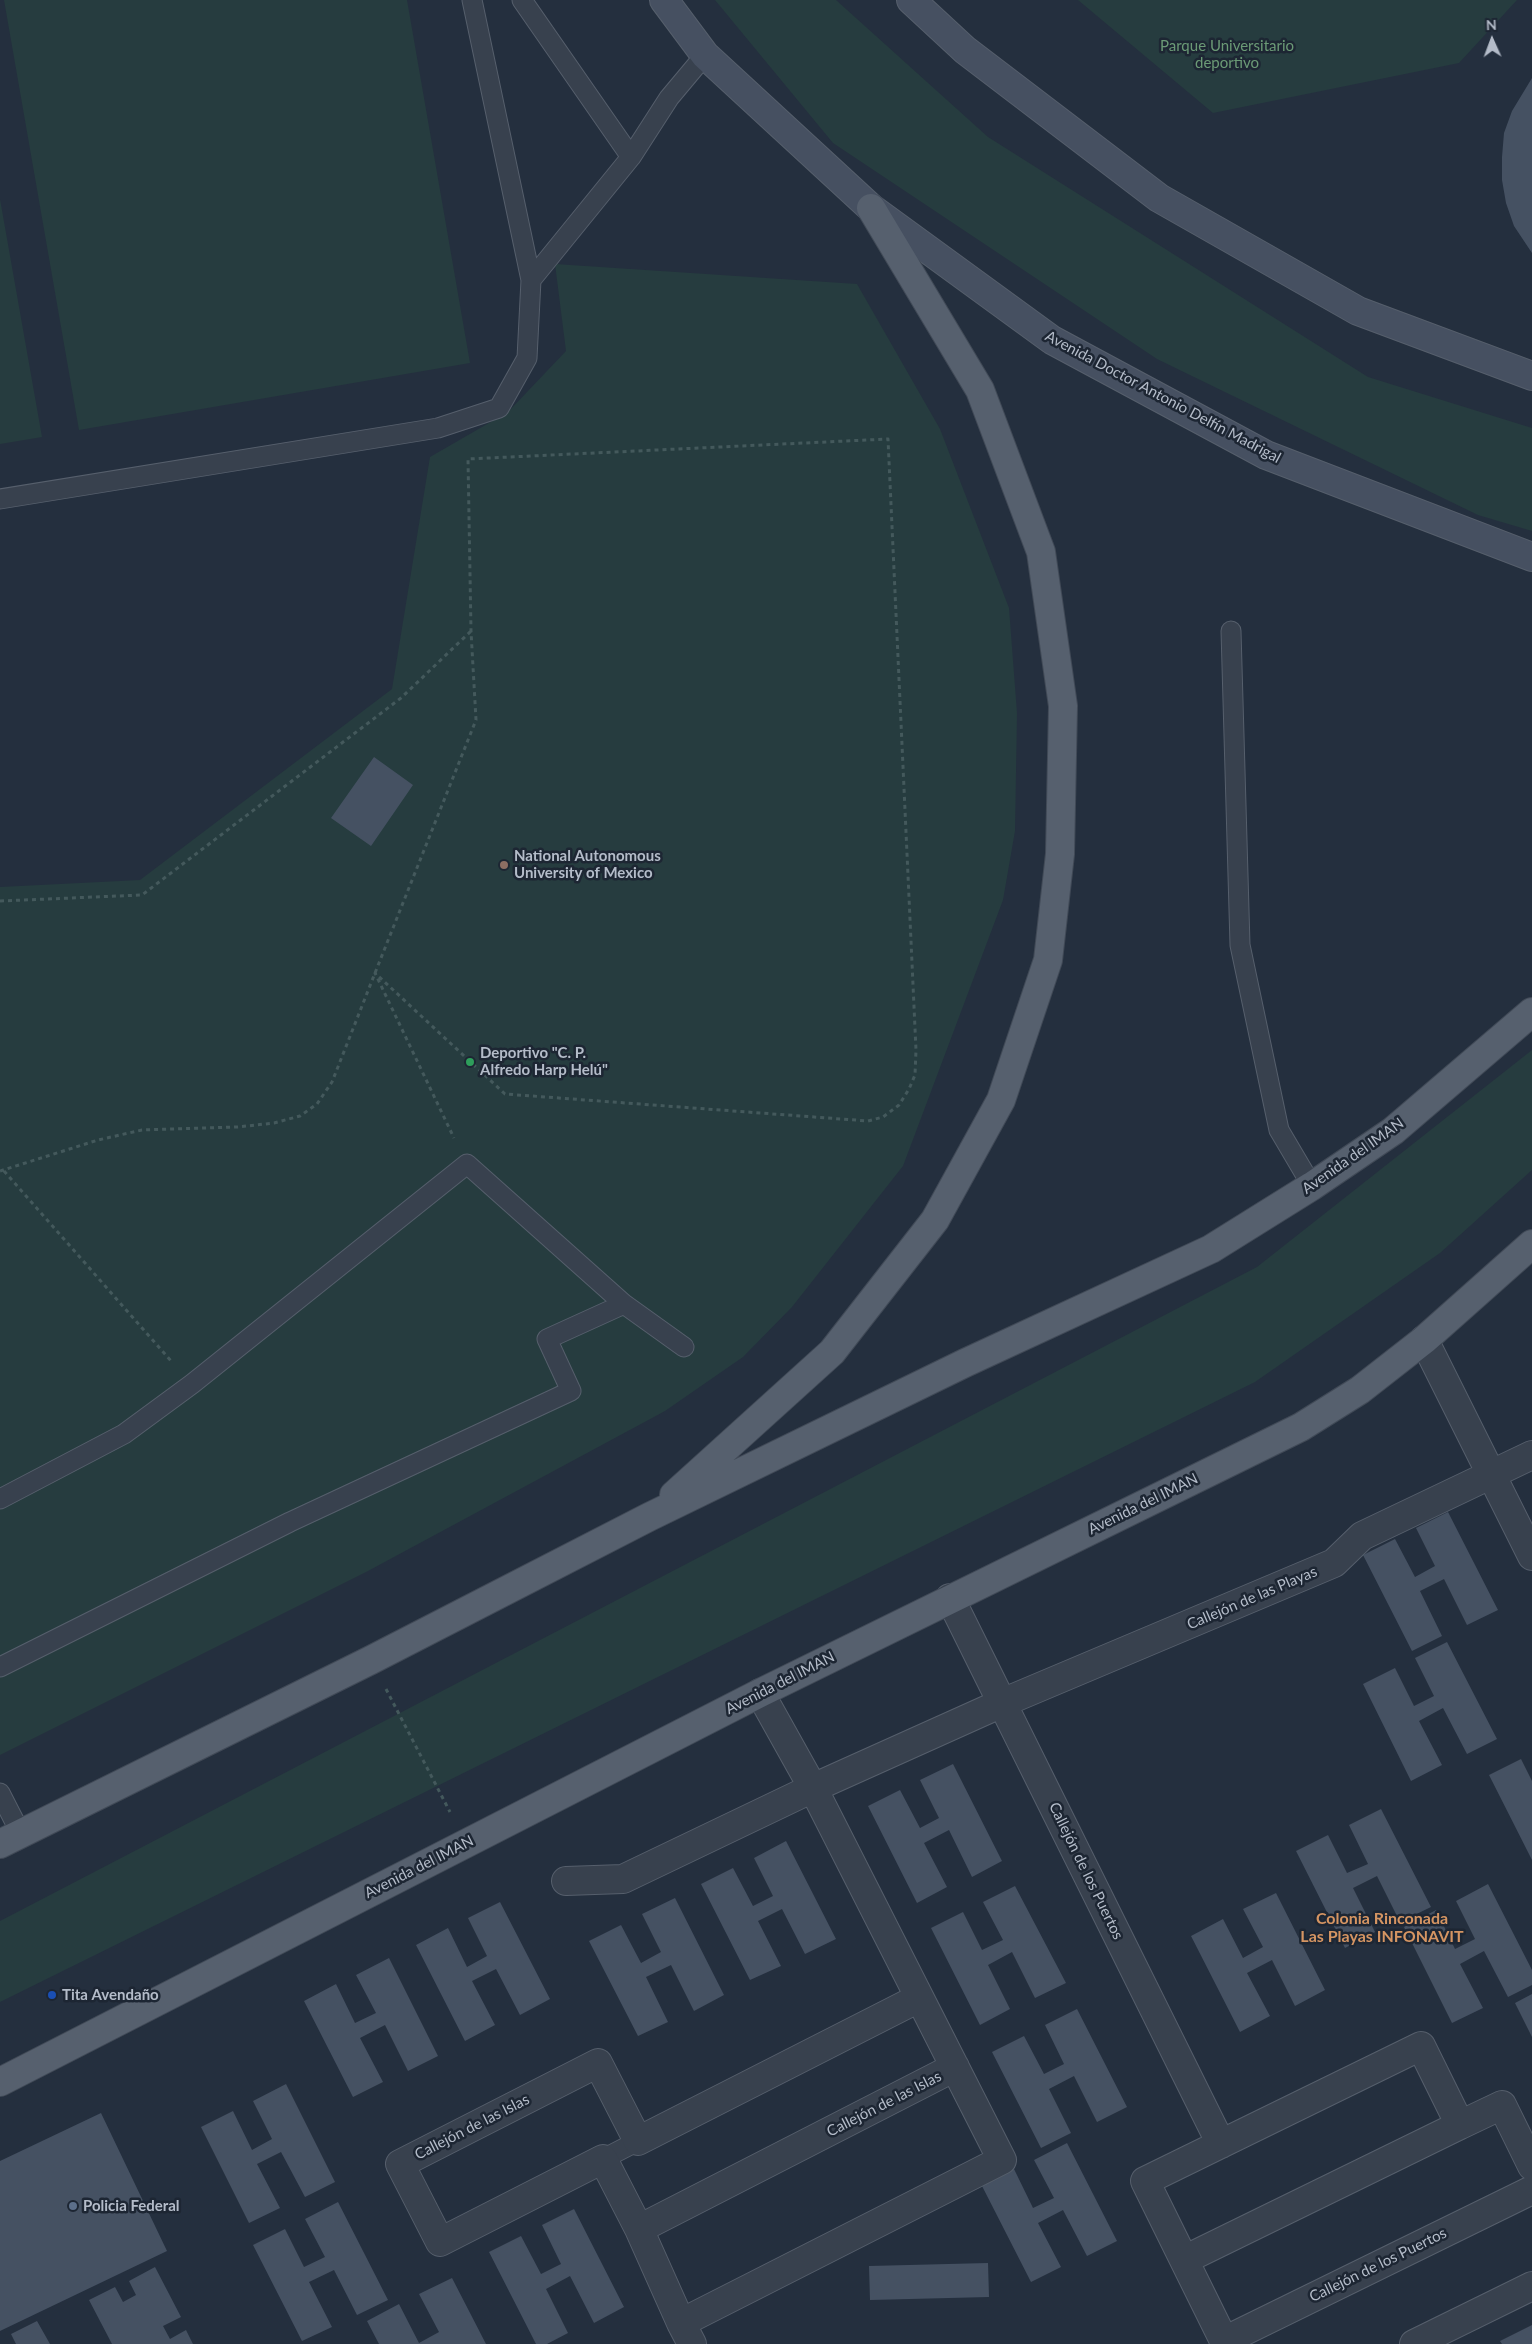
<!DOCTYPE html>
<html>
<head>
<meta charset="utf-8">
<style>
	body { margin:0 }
	#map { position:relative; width:1532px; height:2344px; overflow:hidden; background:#242f3e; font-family:Lato,sans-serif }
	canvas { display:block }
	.north { position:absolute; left:1467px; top:15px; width:50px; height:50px; -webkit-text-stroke:4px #1d2633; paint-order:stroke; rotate:358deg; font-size:14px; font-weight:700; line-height:20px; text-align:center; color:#b4bcc9 }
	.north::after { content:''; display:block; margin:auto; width:18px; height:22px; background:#b4bcc9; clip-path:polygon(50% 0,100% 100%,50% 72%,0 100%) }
</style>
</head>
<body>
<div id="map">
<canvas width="1532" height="2344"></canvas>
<div class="north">N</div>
</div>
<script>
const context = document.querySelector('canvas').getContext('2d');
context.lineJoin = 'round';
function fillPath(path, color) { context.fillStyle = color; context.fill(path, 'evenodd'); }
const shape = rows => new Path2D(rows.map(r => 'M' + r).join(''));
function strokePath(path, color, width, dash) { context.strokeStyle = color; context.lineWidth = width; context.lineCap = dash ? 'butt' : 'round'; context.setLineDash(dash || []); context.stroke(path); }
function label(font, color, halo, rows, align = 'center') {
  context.font = font + ' Lato,sans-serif'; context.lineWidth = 5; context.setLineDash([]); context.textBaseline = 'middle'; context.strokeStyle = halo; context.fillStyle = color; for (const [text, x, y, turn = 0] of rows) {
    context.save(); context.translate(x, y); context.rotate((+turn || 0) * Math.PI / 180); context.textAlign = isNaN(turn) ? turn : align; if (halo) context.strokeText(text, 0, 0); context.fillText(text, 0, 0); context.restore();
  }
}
const green = shape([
	[4,0,407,0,470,363,79,430],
	[715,0,836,0,988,137,1368,377,1532,428,1532,531,1478,515,1157,359,833,143],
	[1078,0,1517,0,1459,63,1213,113],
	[0,199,42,437,0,444],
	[555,264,857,284,940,429,1009,608,1017,713,1015,831,1003,900,903,1166,792,1307,743,1357,665,1411,368,1571,0,1755,0,887,140,880,392,689,430,457,508,412,566,351],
	[1532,1050,1532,1170,1440,1253,1255,1382,0,2002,0,1921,1257,1267]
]);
const building = shape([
	[1532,78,1532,253,1514,226,1506,203,1502,180,1502,157,1504,133,1512,111],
	[374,757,413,785,371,846,331,818],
	[1448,1512,1498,1610,1467,1625,1444,1579,1420,1591,1442,1636,1412,1651,1363,1555,1395,1539,1415,1577,1435,1566,1416,1528],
	[1447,1642,1497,1739,1467,1754,1443,1708,1419,1721,1442,1765,1411,1781,1363,1684,1395,1668,1414,1706,1434,1696,1415,1658],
	[1521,1759,1532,1781,1532,1860,1489,1775],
	[953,1764,1002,1861,972,1877,949,1830,924,1843,947,1887,917,1903,868,1806,900,1790,920,1828,939,1818,920,1780],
	[1381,1809,1431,1907,1400,1922,1377,1876,1353,1888,1375,1932,1345,1948,1296,1851,1328,1835,1347,1873,1368,1864,1349,1825],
	[786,1841,836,1939,805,1954,782,1909,758,1921,781,1966,750,1980,701,1884,733,1868,753,1906,773,1896,754,1858],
	[1488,1884,1532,1970,1532,1985,1508,1997,1484,1951,1460,1964,1483,2008,1452,2023,1404,1927,1436,1910,1455,1949,1475,1939,1456,1901],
	[1015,1886,1066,1983,1035,1998,1012,1952,988,1965,1010,2009,980,2025,931,1928,963,1912,982,1950,1003,1940,983,1902],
	[1276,1893,1325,1990,1295,2006,1272,1960,1247,1973,1270,2016,1240,2032,1191,1936,1223,1919,1243,1958,1263,1947,1243,1909],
	[675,1898,724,1995,694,2011,671,1965,646,1977,668,2022,638,2036,589,1941,621,1925,641,1963,661,1952,642,1914],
	[500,1902,550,1999,520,2015,496,1969,472,1981,495,2025,465,2041,416,1945,448,1928,467,1967,487,1956,468,1918],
	[389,1958,438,2056,408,2071,385,2025,360,2038,383,2082,353,2097,304,2001,336,1984,355,2023,376,2013,356,1975],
	[1532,1994,1532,2037,1515,2003],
	[1077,2009,1127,2107,1097,2122,1074,2076,1049,2089,1071,2133,1041,2148,992,2052,1024,2036,1044,2074,1064,2064,1045,2025],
	[286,2084,335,2182,305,2197,281,2152,257,2164,280,2208,249,2223,201,2127,233,2111,252,2150,272,2139,253,2101],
	[101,2113,167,2251,0,2331,0,2161],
	[1067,2143,1117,2241,1087,2256,1063,2210,1038,2223,1061,2267,1031,2282,982,2186,1014,2169,1033,2208,1054,2198,1034,2160],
	[338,2202,388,2300,357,2315,334,2270,309,2282,332,2327,302,2341,253,2245,285,2229,304,2267,325,2257,305,2219],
	[574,2209,624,2307,594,2323,570,2276,546,2289,568,2333,547,2344,536,2344,489,2252,521,2236,541,2274,561,2264,542,2225],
	[988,2263,989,2297,870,2300,869,2266],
	[155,2267,181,2317,163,2326,170,2339,186,2330,193,2344,112,2344,89,2300,115,2287,123,2302,136,2295,129,2281],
	[452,2278,486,2344,379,2344,367,2321,399,2304,419,2343,439,2332,419,2294],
	[37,2321,50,2344,16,2344,11,2334],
	[1532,2325,1532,2344,1502,2344,1500,2341]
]);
const path = shape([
	[0,901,142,895,401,698,471,631],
	[0,1171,98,1140,142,1130,238,1127,274,1123,300,1116,317,1104,332,1082,375,973,476,720,471,631,468,459,888,439,916,1050,915,1075,909,1089,899,1105,883,1117,868,1121,505,1094,375,973,454,1138],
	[4,1171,172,1362],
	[386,1689,450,1812]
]);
const service = shape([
	[472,0,531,280,631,157,669,98,705,55],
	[522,0,631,157],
	[0,499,438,428,499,408,527,358,531,280],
	[1231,631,1240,945,1279,1130,1312,1186],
	[0,1499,124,1434,192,1384,467,1164,624,1304,684,1347],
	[0,1667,290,1522,571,1391,547,1339,624,1304],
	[0,1793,21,1834],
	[603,2159,638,2141]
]);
const minor = shape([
	[1424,1340,1532,1556],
	[950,1598,1221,2144],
	[566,1881,623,1879,813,1788,1002,1703,1334,1563,1362,1536,1532,1455],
	[919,1998,638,2141,598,2063,400,2164,440,2242,603,2159,639,2229,955,2067],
	[1460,2125,1502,2105,1532,2166],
	[639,2229,681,2323],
	[1184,2260,1145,2181,1421,2046,1460,2125,1184,2260,1224,2341,1532,2190],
	[692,2344,681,2323,1002,2160,813,1788,760,1693],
	[1414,2344,1532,2286]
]);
const secondary = shape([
	[664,0,705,55,871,208,1052,340,1266,455,1532,557],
	[911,0,965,50,1159,198,1358,311,1532,376]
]);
const primary = shape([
	[674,1495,832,1352,935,1220,1001,1100,1048,960,1060,854,1063,706,1041,552,980,390,871,208],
	[0,1844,371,1660,649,1517,965,1363,1211,1249,1312,1186,1393,1131,1532,1012],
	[0,2082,760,1693,1301,1427,1360,1390,1424,1340,1532,1244]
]);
const markers = [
	[504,865,5,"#8d6e63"],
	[470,1062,5,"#2e9e5b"],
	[52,1995,5,"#1a4fb4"],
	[73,2206,5,"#5c6f8a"]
];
const parkNames = [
	["Parque Universitario",1227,46],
	["deportivo",1227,63]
];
const streetNames = [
	["Avenida Doctor Antonio Delfín Madrigal",1163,397,28],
	["Avenida del IMAN",1353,1156,-35],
	["Avenida del IMAN",1143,1504,-26],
	["Callejón de las Playas",1252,1598,-23],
	["Avenida del IMAN",780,1683,-27],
	["Avenida del IMAN",419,1867,-27],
	["Callejón de los Puertos",1086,1871,64],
	["Callejón de las Islas",884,2104,-27],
	["Callejón de las Islas",472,2127,-27],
	["Callejón de los Puertos",1378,2265,-26]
];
const poiNames = [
	["National Autonomous",514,856],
	["University of Mexico",514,873],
	["Deportivo \"C. P.",480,1053],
	["Alfredo Harp Helú\"",480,1070],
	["Tita Avendaño",62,1995],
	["Policia Federal",83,2206]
];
const neighbourhoodNames = [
	["Colonia Rinconada",1382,1919],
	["Las Playas INFONAVIT",1382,1937]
];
fillPath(green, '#263c3f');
fillPath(building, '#455162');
strokePath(service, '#565f6c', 21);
strokePath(minor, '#565f6c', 30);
strokePath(secondary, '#565f6c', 30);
strokePath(primary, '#414a57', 30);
strokePath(path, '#44595c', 3, [4, 4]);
strokePath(service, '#38414e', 19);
strokePath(minor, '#38414e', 28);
strokePath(secondary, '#465061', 28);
strokePath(primary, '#56606e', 28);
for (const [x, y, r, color] of markers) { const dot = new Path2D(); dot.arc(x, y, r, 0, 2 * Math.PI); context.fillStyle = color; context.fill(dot); strokePath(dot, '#1d2633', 2); }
label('15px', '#6b9a76', '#1d2633', parkNames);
label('15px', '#b4bcc9', '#1d2633', streetNames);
label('bold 15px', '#b4bcc9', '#1d2633', poiNames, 'left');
label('bold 16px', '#d59563', '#1d2633', neighbourhoodNames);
</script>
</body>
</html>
